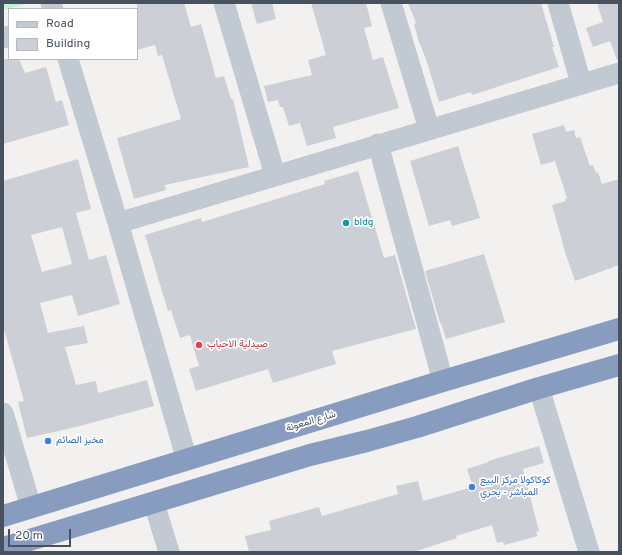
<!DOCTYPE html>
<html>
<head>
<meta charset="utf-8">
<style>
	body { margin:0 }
	#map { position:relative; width:622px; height:555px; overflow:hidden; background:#f3f1f0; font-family:Overpass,sans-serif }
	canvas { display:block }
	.frame { position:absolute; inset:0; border:4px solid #48515e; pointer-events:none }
	.legend { position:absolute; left:8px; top:8px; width:130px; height:52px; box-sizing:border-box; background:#fff; border:1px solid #b6b9bf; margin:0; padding:5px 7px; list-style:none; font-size:12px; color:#48515e }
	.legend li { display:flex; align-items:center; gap:8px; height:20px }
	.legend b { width:20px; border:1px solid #b6b9bf }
	.scale { position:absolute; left:8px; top:529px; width:63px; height:18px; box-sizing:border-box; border:2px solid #48515e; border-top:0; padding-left:5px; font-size:12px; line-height:14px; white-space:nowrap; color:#48515e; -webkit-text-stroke:3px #fff; paint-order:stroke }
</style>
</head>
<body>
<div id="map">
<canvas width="622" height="555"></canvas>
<div class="frame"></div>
<ul class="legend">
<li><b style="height:5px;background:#c1c9d2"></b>Road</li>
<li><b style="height:11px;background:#cccfd6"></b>Building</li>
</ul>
<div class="scale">20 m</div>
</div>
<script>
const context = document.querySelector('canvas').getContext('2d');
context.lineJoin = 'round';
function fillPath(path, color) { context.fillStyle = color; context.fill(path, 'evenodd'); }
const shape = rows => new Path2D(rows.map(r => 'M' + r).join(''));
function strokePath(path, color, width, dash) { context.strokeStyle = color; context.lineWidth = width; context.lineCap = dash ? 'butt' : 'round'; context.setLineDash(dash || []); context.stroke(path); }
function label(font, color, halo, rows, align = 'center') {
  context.font = font + ' Overpass,Vazirmatn,sans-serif'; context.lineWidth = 3.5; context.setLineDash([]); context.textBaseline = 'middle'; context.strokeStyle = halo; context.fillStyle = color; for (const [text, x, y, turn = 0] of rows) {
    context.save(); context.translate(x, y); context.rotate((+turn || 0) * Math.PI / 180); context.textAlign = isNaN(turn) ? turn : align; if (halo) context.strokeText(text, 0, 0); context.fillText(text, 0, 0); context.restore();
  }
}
const green = shape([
	[3,3,30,3,3,10]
]);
const building = shape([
	[137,3,184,3,191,27,201,24,216,78,224,76,231,99,233,99,249,167,165,185,166,190,134,199,117,138,181,119,162,55,158,56,155,45,137,50],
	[251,3,272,3,276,19,257,24],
	[311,3,366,3,372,26,364,28,373,60,383,57,399,108,333,127,336,138,307,146,300,123,289,126,283,107,280,107,278,100,268,102,264,86,312,75,308,60,326,55],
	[408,3,541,3,554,47,552,47,559,67,472,95,471,92,439,102,426,59,419,42,414,24,416,23],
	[597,3,619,3,619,59,617,60,610,41,593,47,586,28,603,22],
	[3,59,19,59,25,73,46,67,56,102,62,100,69,125,3,144],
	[564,125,566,132,574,130,576,138,580,137,590,166,593,165,596,173,598,172,602,184,619,179,619,265,575,281,565,252,552,205,566,201,565,199,567,198,555,161,541,165,532,134],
	[458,146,480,218,452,226,450,220,429,226,410,161],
	[78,159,91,209,76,213,89,260,106,255,120,304,78,316,72,295,40,303,48,333,84,326,88,343,65,347,76,385,96,381,98,393,147,380,154,406,76,427,27,438,18,402,24,401,3,326,3,181],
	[62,227,72,264,42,272,31,235],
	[358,171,384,258,395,255,416,329,332,351,336,364,273,383,268,369,196,391,189,369,199,366,190,335,180,338,171,310,168,311,145,235,201,218,202,222,325,184,324,181],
	[484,254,505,322,446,339,441,323,440,323,425,271],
	[539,446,544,463,523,469,539,531,536,532,538,536,504,545,503,542,497,543,492,525,456,536,457,538,413,552,249,552,245,536,271,530,269,521,319,507,322,516,398,494,396,486,418,481,423,501,473,487,467,469,489,462,488,461]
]);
const street = shape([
	[51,3,53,9],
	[224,3,275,175],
	[391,3,429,129],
	[558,3,581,83],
	[3,38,9,36],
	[68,59,118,223,187,460],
	[378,144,443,381],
	[118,223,619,73],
	[539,388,589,552],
	[3,413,31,507],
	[154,503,169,552]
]);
const highway = shape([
	[3,516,443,381,619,329],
	[3,548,310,455,367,441,417,427,539,388,619,365]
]);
const markers = [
	[346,223,4,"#0f9aa8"],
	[199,345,4,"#e0444e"],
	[48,441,4,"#3f7fe0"],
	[472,487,4,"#3f7fe0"]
];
const cultureNames = [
	["bldg",354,223]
];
const healthNames = [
	["صيدلية الاحباب",207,345]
];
const streetNames = [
	["شارع المعونة",311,422,-17]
];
const shopNames = [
	["مخبز الصائم",56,441],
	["كوكاكولا مركز البيع",480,481],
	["المباشر - بحري",480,493]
];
fillPath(green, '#bff0d8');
fillPath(building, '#cccfd6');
strokePath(street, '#c1c9d2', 21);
strokePath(highway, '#889cc0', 22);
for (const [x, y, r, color] of markers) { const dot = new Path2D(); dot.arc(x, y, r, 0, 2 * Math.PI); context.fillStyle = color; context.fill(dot); strokePath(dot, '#fff', 1.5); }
label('10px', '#0d838f', '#fff', cultureNames, 'left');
label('10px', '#be3a42', '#fff', healthNames, 'left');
label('10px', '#48515e', '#fff', streetNames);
label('10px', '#366cbe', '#fff', shopNames, 'left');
</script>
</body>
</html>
